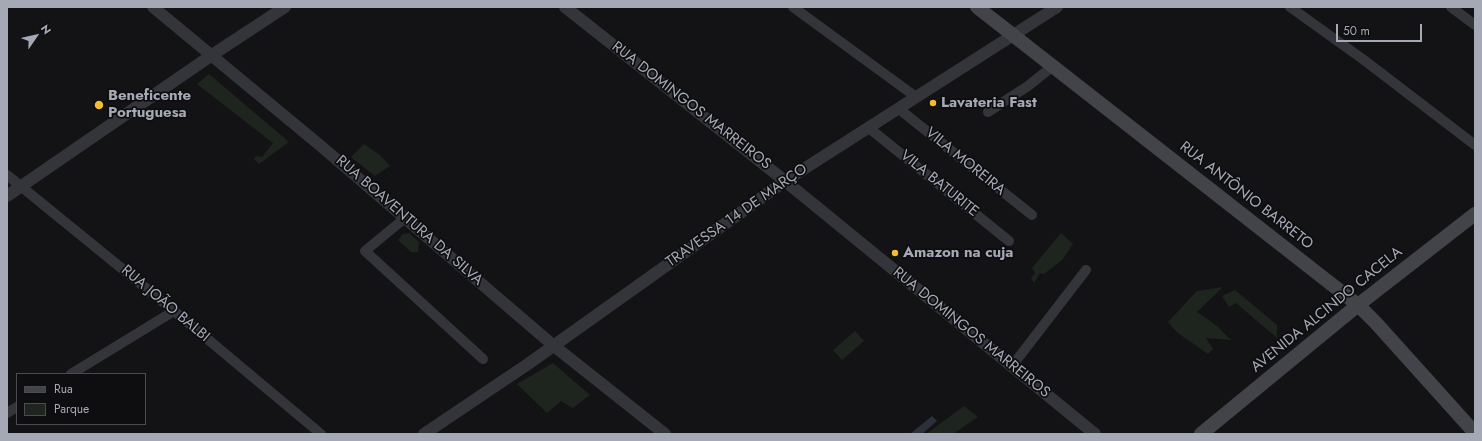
<!DOCTYPE html>
<html>
<head>
<meta charset="utf-8">
<style>
	body { margin:0 }
	#map { position:relative; width:1482px; height:441px; overflow:hidden; background:#131315; font-family:Jost,sans-serif }
	canvas { display:block }
	.frame { position:absolute; inset:0; border:8px solid #a5a9b6; pointer-events:none }
	.legend { position:absolute; left:16px; top:373px; width:130px; height:52px; box-sizing:border-box; background:#0e0e10; border:1px solid #4a4c52; margin:0; padding:5px 7px; list-style:none; font-size:12px; color:#a5a9b6 }
	.legend li { display:flex; align-items:center; gap:8px; height:20px }
	.legend b { width:20px; border:1px solid #4a4c52 }
	.north { position:absolute; left:16px; top:16px; width:40px; height:40px; -webkit-text-stroke:3px #0e0e10; paint-order:stroke; rotate:56deg; font-size:11px; font-weight:700; line-height:16px; text-align:center; color:#a5a9b6 }
	.north::after { content:''; display:block; margin:auto; width:14px; height:18px; background:#a5a9b6; clip-path:polygon(50% 0,100% 100%,50% 72%,0 100%) }
	.scale { position:absolute; left:1336px; top:24px; width:86px; height:18px; box-sizing:border-box; border:2px solid #a5a9b6; border-top:0; padding-left:5px; font-size:12px; line-height:14px; white-space:nowrap; color:#a5a9b6; -webkit-text-stroke:3px #0e0e10; paint-order:stroke }
</style>
</head>
<body>
<div id="map">
<canvas width="1482" height="441"></canvas>
<div class="frame"></div>
<ul class="legend">
<li><b style="height:5px;background:#42444a"></b>Rua</li>
<li><b style="height:11px;background:#1e251f"></b>Parque</li>
</ul>
<div class="north">N</div>
<div class="scale">50 m</div>
</div>
<script>
const context = document.querySelector('canvas').getContext('2d');
context.lineJoin = 'round';
function fillPath(path, color) { context.fillStyle = color; context.fill(path, 'evenodd'); }
const shape = rows => new Path2D(rows.map(r => 'M' + r).join(''));
function strokePath(path, color, width, dash) { context.strokeStyle = color; context.lineWidth = width; context.lineCap = dash ? 'butt' : 'round'; context.setLineDash(dash || []); context.stroke(path); }
function label(font, color, halo, rows, align = 'center') {
  context.font = font + ' Jost,sans-serif'; context.lineWidth = 3.5; context.setLineDash([]); context.textBaseline = 'middle'; context.strokeStyle = halo; context.fillStyle = color; for (const [text, x, y, turn = 0] of rows) {
    context.save(); context.translate(x, y); context.rotate((+turn || 0) * Math.PI / 180); context.textAlign = isNaN(turn) ? turn : align; if (halo) context.strokeText(text, 0, 0); context.fillText(text, 0, 0); context.restore();
  }
}
const green = shape([
	[209,74,289,142,259,164,254,159,256,156,262,157,273,143,197,84],
	[364,144,380,155,390,166,375,176,351,157],
	[409,233,419,242,418,252,411,252,398,240,403,234],
	[1061,233,1073,244,1062,260,1044,274,1040,273,1034,283,1031,278,1035,273,1032,268],
	[1223,287,1197,312,1217,326,1231,340,1206,338,1213,349,1208,354,1178,333,1168,322,1197,291],
	[1235,290,1277,325,1277,338,1236,303,1229,307,1222,296],
	[855,331,864,341,842,360,833,350],
	[553,363,590,395,573,408,561,401,547,413,517,384],
	[964,406,978,417,953,434,926,434]
]);
const water = shape([
	[932,416,937,421,922,434,910,434]
]);
const minor = shape([
	[793,7,916,97],
	[1290,7,1364,60,1475,145],
	[1451,7,1475,25],
	[899,109,1032,215],
	[988,112,1028,86,1053,66],
	[869,128,1009,241],
	[7,175,174,311,321,434],
	[405,218,365,251,483,359],
	[1012,366,1086,270],
	[71,374,174,311],
	[7,413,17,407]
]);
const tertiary = shape([
	[153,7,322,147,554,346,665,434],
	[565,7,785,181,1095,434],
	[7,196,212,55,285,7],
	[424,434,528,364,785,181,1057,7]
]);
const secondary = shape([
	[977,7,1358,305,1376,323,1475,433],
	[1201,434,1358,305,1475,214]
]);
const markers = [
	[933,103,4,"#f2bc2e"],
	[99,105,5,"#f2bc2e"],
	[895,253,4,"#f2bc2e"]
];
const poiNames = [
	["Beneficente",108,96],
	["Portuguesa",108,113],
	["Lavateria Fast",941,103],
	["Amazon na cuja",903,253]
];
const streetNames = [
	["RUA DOMINGOS MARREIROS",691,106,38],
	["VILA MOREIRA",965,162,39],
	["VILA BATURITE",939,184,39],
	["RUA ANTÔNIO BARRETO",1246,196,38],
	["TRAVESSA 14 DE MARÇO",737,216,-35],
	["RUA BOAVENTURA DA SILVA",409,221,41],
	["RUA JOÃO BALBI",165,304,40],
	["AVENIDA ALCINDO CACELA",1327,310,-39],
	["RUA DOMINGOS MARREIROS",971,333,39]
];
fillPath(green, '#1e251f');
fillPath(water, '#2a3139');
strokePath(minor, '#34353a', 10);
strokePath(tertiary, '#34353a', 12);
strokePath(secondary, '#42444a', 14);
for (const [x, y, r, color] of markers) { const dot = new Path2D(); dot.arc(x, y, r, 0, 2 * Math.PI); context.fillStyle = color; context.fill(dot); strokePath(dot, '#0e0e10', 1.5); }
label('bold 15px', '#a5a9b6', '#0e0e10', poiNames, 'left');
label('15px', '#a5a9b6', '#0e0e10', streetNames);
</script>
</body>
</html>
